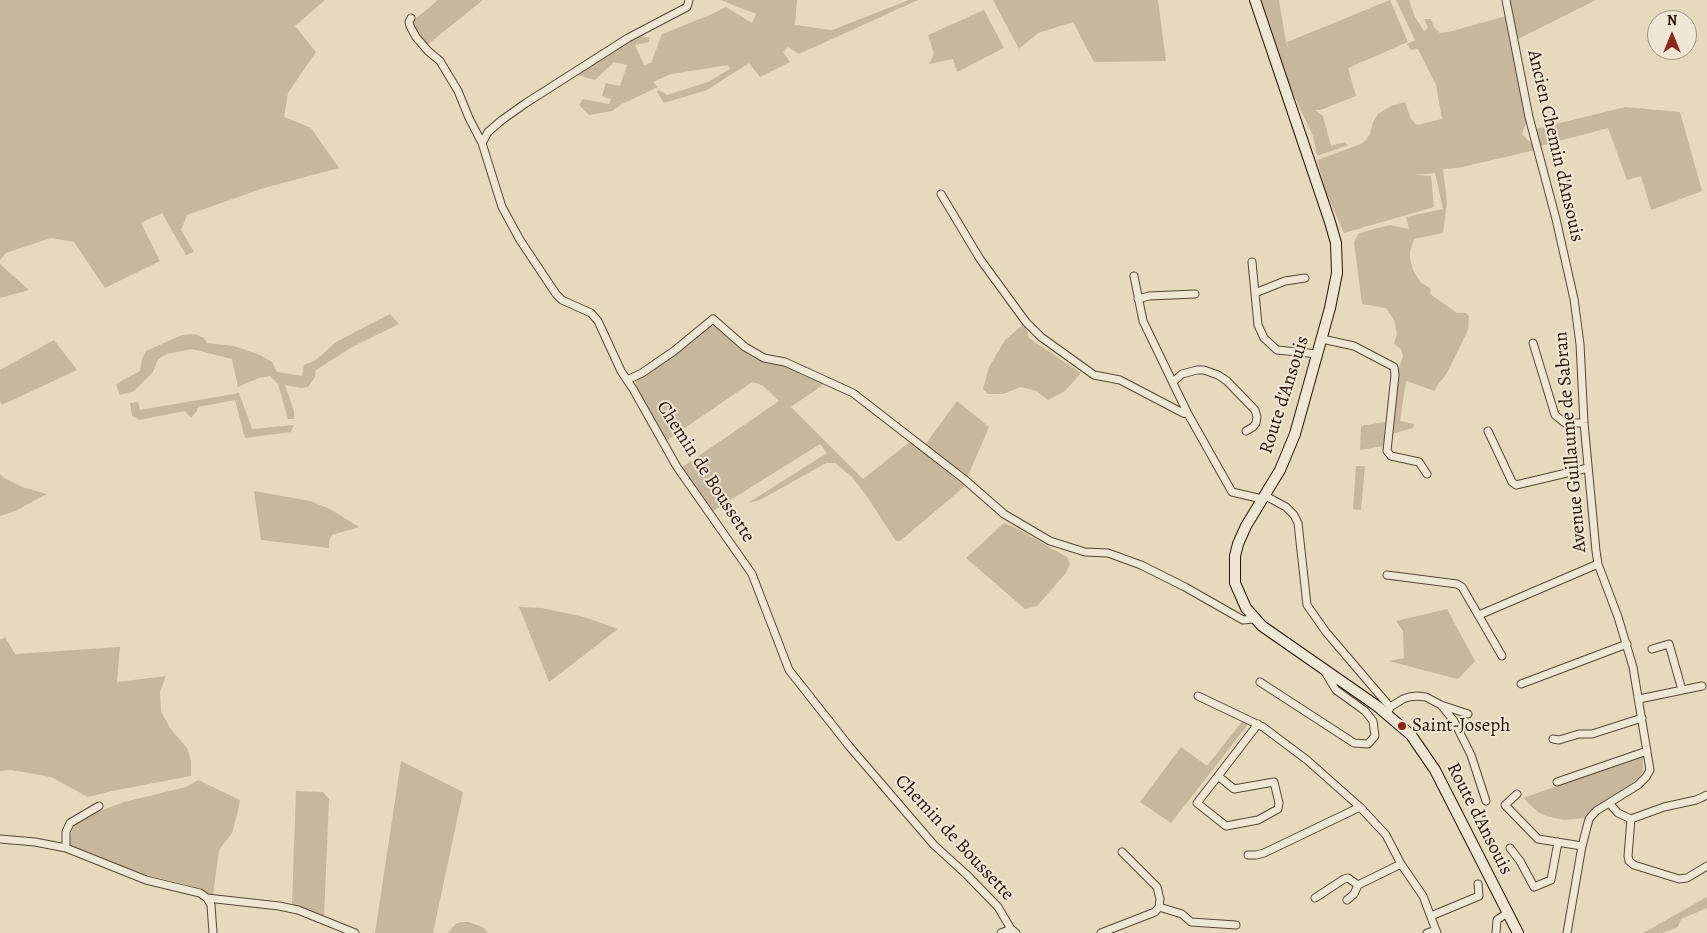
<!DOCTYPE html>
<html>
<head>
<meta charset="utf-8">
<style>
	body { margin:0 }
	#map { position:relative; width:1707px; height:933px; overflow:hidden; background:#e5dabd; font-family:Alegreya,serif }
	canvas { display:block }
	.north { position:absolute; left:1647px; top:10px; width:50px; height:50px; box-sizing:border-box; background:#eee7d4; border:1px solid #9e9382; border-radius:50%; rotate:0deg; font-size:14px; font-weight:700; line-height:20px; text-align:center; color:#261407 }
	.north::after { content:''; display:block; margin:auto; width:18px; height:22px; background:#8f2418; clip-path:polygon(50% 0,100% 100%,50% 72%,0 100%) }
</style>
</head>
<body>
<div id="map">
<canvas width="1707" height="933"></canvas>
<div class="north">N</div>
</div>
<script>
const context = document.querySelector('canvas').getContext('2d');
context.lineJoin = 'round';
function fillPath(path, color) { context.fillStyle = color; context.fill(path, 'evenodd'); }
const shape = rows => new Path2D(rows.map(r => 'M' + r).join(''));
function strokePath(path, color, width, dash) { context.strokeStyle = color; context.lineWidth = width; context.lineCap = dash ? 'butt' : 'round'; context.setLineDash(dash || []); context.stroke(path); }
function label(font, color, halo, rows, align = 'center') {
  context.font = font + ' Alegreya,serif'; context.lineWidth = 4; context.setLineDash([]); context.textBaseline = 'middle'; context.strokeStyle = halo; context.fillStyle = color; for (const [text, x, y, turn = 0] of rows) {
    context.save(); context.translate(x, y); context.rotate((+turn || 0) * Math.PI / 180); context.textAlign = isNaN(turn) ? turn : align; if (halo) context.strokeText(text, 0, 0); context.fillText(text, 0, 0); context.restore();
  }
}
const green = shape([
	[0,0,325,0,295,26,316,52,288,93,284,117,311,128,339,168,264,188,187,215,181,230,194,252,186,255,162,213,141,223,160,261,105,288,74,242,51,238,6,253,0,260],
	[438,0,483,0,427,45,418,36,412,26,413,21],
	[721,0,797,0,795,25,832,30,909,0,918,0,799,54,788,47,783,52,790,62,760,77,749,63,707,90,664,103,657,92,659,90,667,95,708,82,730,69,728,65,671,74,653,82,658,87,622,104,612,111,589,115,579,105,583,99,609,104,611,99,602,96,606,83,620,86,627,65,614,62,595,80,578,75,626,43,641,36,650,38,649,42,635,45,644,65,651,63,662,34,712,14,726,7,752,23,756,14],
	[993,0,1158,0,1166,61,1094,62,1073,22,1038,33,1019,49],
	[1261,0,1279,0,1286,42,1289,49,1287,42,1390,0,1408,42,1348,68,1356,96,1320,110,1315,110,1323,116,1331,146,1345,142,1348,145,1317,156,1313,136,1286,79],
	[1396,0,1409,0,1415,17,1424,31,1428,28,1424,19,1431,19,1434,27,1440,33,1449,32,1506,16,1527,120,1522,134,1531,143,1535,150,1458,168,1443,169,1447,203,1443,233,1414,239,1410,251,1410,258,1413,270,1420,282,1431,289,1430,294,1457,313,1466,313,1469,316,1468,330,1447,373,1437,386,1435,391,1406,381,1400,421,1414,424,1413,428,1392,434,1399,368,1403,356,1401,349,1394,344,1397,334,1394,320,1386,308,1362,304,1354,242,1359,233,1390,225,1409,229,1406,217,1443,209,1435,173,1415,175,1431,176,1434,207,1344,233,1326,192,1317,160,1361,144,1366,140,1370,134,1373,122,1378,114,1391,106,1405,102,1411,119,1417,125,1442,119,1436,85,1418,49,1411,50,1407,44,1415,40],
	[1509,0,1596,0,1518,39],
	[984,10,1004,48,957,72,953,59,929,64,934,54,928,35],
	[1625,107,1680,112,1702,191,1651,210,1641,176,1627,180,1608,128,1540,146,1536,129],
	[0,264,29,290,0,298],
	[390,314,399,324,352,347,316,370,315,377,308,387,301,388,285,385,294,411,294,419,288,419,278,384,270,376,259,378,238,387,232,359,192,349,167,354,158,359,153,372,134,391,120,395,116,384,140,371,142,359,146,351,182,335,195,334,204,338,207,343,234,346,260,355,272,362,277,372,302,376,304,365,316,360,336,342],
	[1025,323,1029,338,1081,373,1065,391,1048,400,1036,391,1021,387,1003,394,988,394,983,389,989,367,1005,340],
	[707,326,718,326,748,355,763,362,789,367,824,384,791,407,863,479,911,441,965,486,900,541,896,541,866,495,852,477,835,463,826,463,760,500,748,503,827,453,820,444,713,511,681,468,779,401,762,385,752,382,666,441,635,387,637,379],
	[54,340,77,370,2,405,0,402,0,370],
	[239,393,252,429,294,425,291,432,245,438,235,400,198,407,197,411,191,418,185,411,139,420,132,416,130,403,138,402,140,410],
	[957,401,989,427,967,478,925,445],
	[1385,422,1383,446,1360,450,1361,426],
	[1356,466,1365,466,1361,510,1353,509],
	[0,474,4,478,22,487,47,494,15,511,0,516],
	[254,491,310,501,330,509,359,527,332,535,329,541,329,548,261,540],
	[1004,523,1016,528,1067,557,1070,564,1066,573,1037,606,1025,609,966,558],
	[519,607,542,608,584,617,618,629,549,682],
	[1447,609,1475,661,1460,677,1457,679,1389,661,1404,658,1403,631,1396,621],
	[5,637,15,654,120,647,117,682,166,676,160,692,161,711,170,728,187,748,191,761,191,776,112,791,88,797,51,777,11,770,0,771,0,640],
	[1244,719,1250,722,1171,823,1140,802,1181,747,1207,766],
	[1643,756,1643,772,1638,778,1625,789,1592,809,1583,818,1564,820,1546,816,1538,812,1523,798],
	[401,761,463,792,433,933,375,933],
	[198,780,240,800,238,811,232,833,219,850,213,895,191,886,142,874,69,845,73,826,97,812,124,802,186,787],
	[296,791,323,792,329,799,324,916,292,904],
	[1707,897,1707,908,1681,919,1678,927,1662,933,1643,933],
	[461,922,468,922,483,927,488,933,448,933,456,924]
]);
const street = shape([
	[1506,0,1529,117,1556,219,1574,299,1580,344,1584,423,1596,551,1598,564,1618,617,1633,667,1650,770,1646,777,1638,785,1596,811,1589,819,1582,846,1567,933],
	[411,18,409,22,410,26,416,37,428,51,440,61,458,91,469,118,482,143,502,207,520,240,556,294,562,300,591,313,598,321,621,371,633,389,677,467,752,574,789,670,849,746,934,845,967,875,998,907,1011,929,1016,933],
	[482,143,488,132,502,120,526,103,628,38,687,7,689,0],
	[941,194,980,259,1026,322,1041,337,1094,375,1120,380,1183,413,1188,414],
	[1252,262,1258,325,1264,338,1277,350,1318,354],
	[1134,276,1143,321,1188,414,1232,492,1262,499],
	[1255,293,1285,281,1305,278],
	[1138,299,1149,296,1195,294],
	[1322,339,1354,346,1394,367,1395,375,1387,451,1391,456,1419,462,1427,474],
	[1533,343,1555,415,1565,423,1584,423],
	[627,380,642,373,674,351,713,319,745,347,764,358,785,362,853,393,964,479,1004,514,1050,541,1085,552,1108,553,1141,565,1185,587,1243,620,1254,619],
	[1173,382,1182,374,1197,370,1204,370,1218,375,1227,381,1255,410,1257,417,1256,423,1253,427,1246,431],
	[1488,431,1512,482,1516,485,1588,468],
	[1264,495,1286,507,1294,515,1298,523,1307,605,1326,632,1390,707],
	[1387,575,1457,584,1462,587,1502,656],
	[1479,615,1598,564],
	[1652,649,1669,644,1682,690],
	[1260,682,1354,743,1368,744,1375,736,1373,721,1365,711,1336,690,1325,672],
	[1521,684,1627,644],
	[1198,696,1263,727,1307,760,1360,807,1386,835,1401,864,1423,896,1437,933],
	[1639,699,1702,686],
	[1441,705,1454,721,1471,755,1486,801],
	[1389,710,1390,707,1403,699,1409,697,1417,696,1426,697,1441,705,1468,714],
	[1553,739,1559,740,1579,734,1592,734,1642,718],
	[1218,776,1234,789,1274,782,1279,803,1278,809,1258,820,1226,826,1197,803,1218,776,1258,724],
	[1557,782,1647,751],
	[1517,794,1505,805,1538,839,1582,846],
	[1609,803,1618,813,1631,819],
	[1631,819,1628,856,1629,861,1634,865,1679,879,1687,878,1707,866],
	[1631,819,1664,807,1696,800,1707,795],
	[0,839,35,842,66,848,146,880,200,893,207,898,211,905,213,933],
	[66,848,66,832,70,823,99,806],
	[1510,848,1520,861,1534,887,1551,880,1558,842],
	[1248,855,1256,855,1264,853,1360,807],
	[207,898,279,906,298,910,355,933],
	[1315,898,1344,879,1348,878,1358,885],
	[1347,900,1354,894,1358,885,1401,864],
	[1159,907,1182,914,1191,922,1236,925],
	[1431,916,1479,896,1478,884],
	[1001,933,1011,929],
	[1101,933,1155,912,1159,907,1160,899,1157,887,1122,852],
	[1427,933,1436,930],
	[1496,933,1497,920,1507,913]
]);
const secondary = shape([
	[1255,0,1330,222,1336,243,1337,273,1330,308,1295,434,1280,470,1246,526,1238,544,1235,556,1235,583,1246,608,1262,626,1377,706,1411,735,1435,770,1518,933]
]);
const markers = [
	[1402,726,5,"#8f2418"]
];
const streetNames = [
	["Ancien Chemin d'Ansouis",1555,146,77],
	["Route d'Ansouis",1285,395,-72],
	["Avenue Guillaume de Sabran",1571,442,-95],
	["Chemin de Boussette",705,472,57],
	["Route d'Ansouis",1479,819,63],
	["Chemin de Boussette",954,838,47]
];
const poiNames = [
	["Saint-Joseph",1412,726]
];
fillPath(green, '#c5b89e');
strokePath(street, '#564634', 9);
strokePath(secondary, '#261407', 12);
strokePath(street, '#eee7d4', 7);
strokePath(secondary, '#eee7d4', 10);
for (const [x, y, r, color] of markers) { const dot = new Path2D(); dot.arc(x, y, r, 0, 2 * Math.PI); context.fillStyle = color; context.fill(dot); strokePath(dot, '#eee7d4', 2); }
label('19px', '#261407', '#eee7d4', streetNames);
label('19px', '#261407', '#eee7d4', poiNames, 'left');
</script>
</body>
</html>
